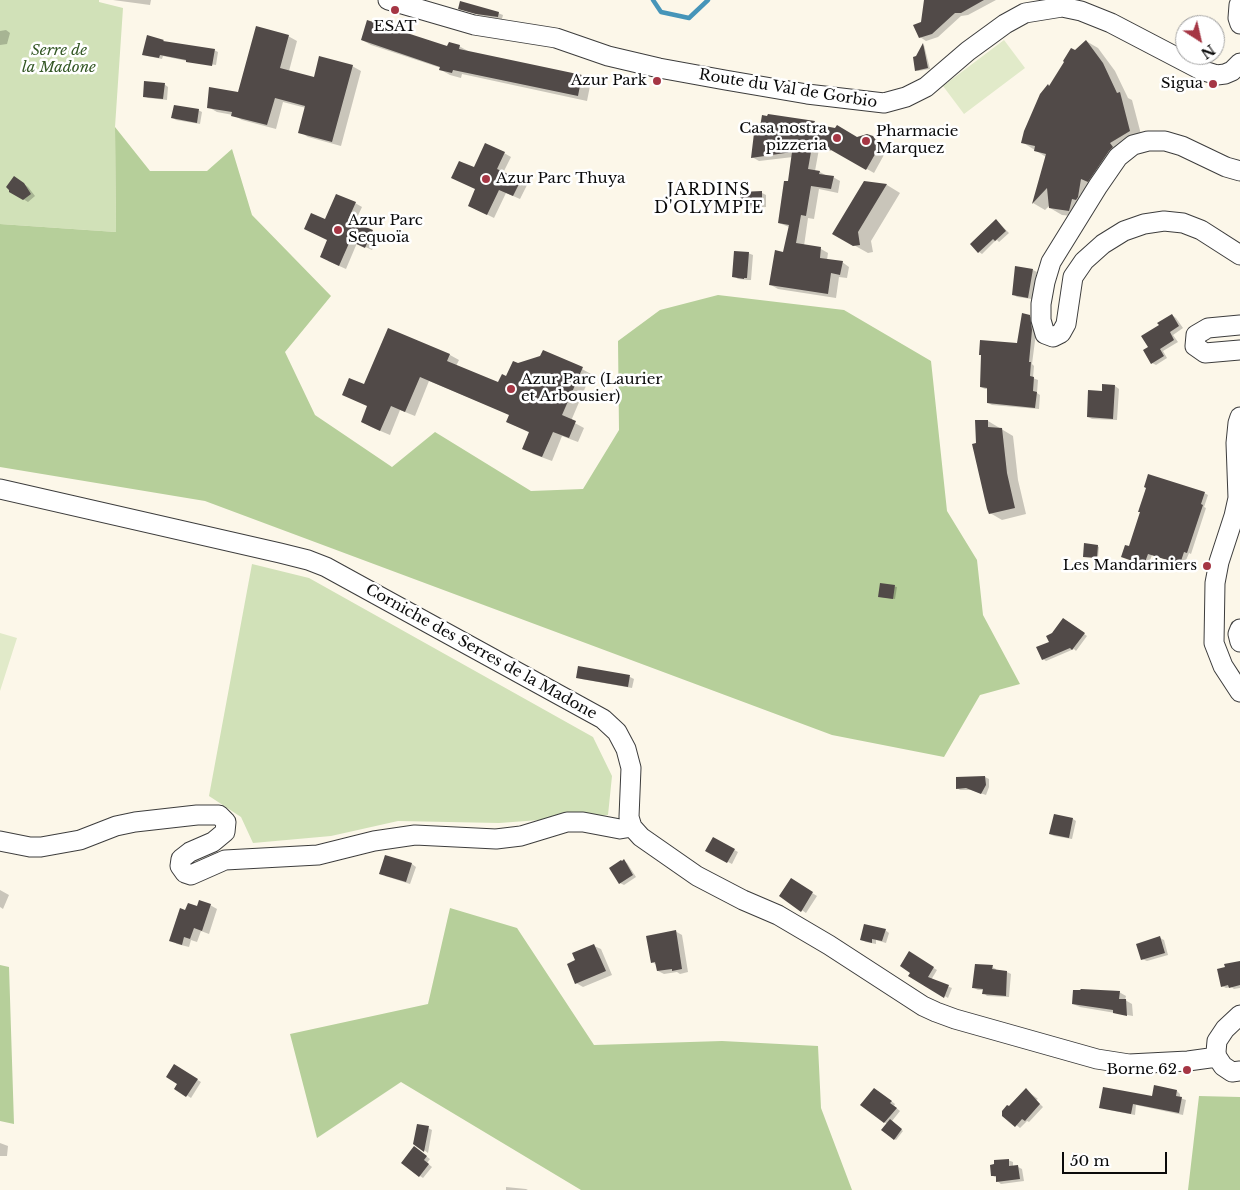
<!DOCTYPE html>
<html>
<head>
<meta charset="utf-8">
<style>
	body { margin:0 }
	#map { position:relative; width:1240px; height:1190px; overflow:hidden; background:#fcf7e9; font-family:"Libre Baskerville",serif }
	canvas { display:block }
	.north { position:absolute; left:1175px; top:15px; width:50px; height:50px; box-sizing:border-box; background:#fff; border:1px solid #9d9d9d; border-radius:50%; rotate:145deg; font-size:14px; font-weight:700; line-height:20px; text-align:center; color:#0a0a0a }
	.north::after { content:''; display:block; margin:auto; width:18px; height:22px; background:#a53644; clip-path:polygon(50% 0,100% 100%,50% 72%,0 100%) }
	.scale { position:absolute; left:1062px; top:1152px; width:105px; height:22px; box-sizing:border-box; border:2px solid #0a0a0a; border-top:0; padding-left:6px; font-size:15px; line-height:18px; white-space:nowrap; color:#0a0a0a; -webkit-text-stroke:4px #fff; paint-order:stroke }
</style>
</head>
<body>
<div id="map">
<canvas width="1240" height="1190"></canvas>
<div class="north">N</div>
<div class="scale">50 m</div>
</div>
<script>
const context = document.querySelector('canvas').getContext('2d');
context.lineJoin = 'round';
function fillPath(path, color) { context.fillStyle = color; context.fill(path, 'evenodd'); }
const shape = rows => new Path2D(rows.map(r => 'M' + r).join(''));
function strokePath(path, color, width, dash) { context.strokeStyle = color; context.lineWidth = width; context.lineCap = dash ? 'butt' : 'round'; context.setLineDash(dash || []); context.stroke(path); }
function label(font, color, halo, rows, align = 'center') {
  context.font = font + ' "Libre Baskerville",serif'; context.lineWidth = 5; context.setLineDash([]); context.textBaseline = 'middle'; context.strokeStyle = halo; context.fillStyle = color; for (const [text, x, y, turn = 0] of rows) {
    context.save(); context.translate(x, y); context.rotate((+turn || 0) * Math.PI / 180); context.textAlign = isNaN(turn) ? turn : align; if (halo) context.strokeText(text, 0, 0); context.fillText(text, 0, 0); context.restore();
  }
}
const green = shape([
	[0,0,99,0,99,2,123,8,115,127,116,232,0,224],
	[252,564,309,578,593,737,612,776,608,815,499,823,398,821,331,836,253,843,241,817,209,796]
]);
const forest = shape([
	[115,127,150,171,207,171,232,149,252,215,331,296,285,352,315,415,392,467,435,432,531,491,583,489,619,430,618,341,660,310,718,295,844,310,931,361,947,511,977,560,983,615,1020,684,980,695,944,757,832,735,205,501,0,467,0,224,116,232],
	[450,908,517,928,594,1045,722,1041,818,1046,821,1108,852,1190,581,1190,401,1082,317,1138,290,1034,428,1004],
	[0,965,9,967,14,1124,0,1121],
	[1199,1096,1240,1097,1240,1190,1188,1190]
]);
const pitch = shape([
	[1004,40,1025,68,964,114,943,86],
	[0,633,17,638,0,691]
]);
const shadow = shape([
	[113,0,151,0,150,5],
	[926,0,996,0,968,15,961,16,938,37,926,41,920,37],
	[463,10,498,13,503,15,502,19,482,16],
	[6,30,10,33,7,44,0,45,0,31],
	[288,36,297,41,289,71,315,78,352,66,361,71,341,146,308,137,300,132,306,108,283,102,276,129,242,120,233,115,217,112,208,107,239,93],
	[148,37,167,43,214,50,218,52,216,65,187,61,163,56,162,59,147,56,143,54],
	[362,40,448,48,459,46,468,51,468,53,582,76,591,81,587,101,462,74,461,78,450,75,441,70,441,68,371,45],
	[1086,41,1098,48,1115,71,1128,98,1132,100,1142,138,1082,217,1062,215,1050,208,1050,205,1045,210,1033,203,1046,157,1022,142,1050,87,1075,52],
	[924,45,930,69,918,71,916,70,917,57],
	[164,84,168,87,167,100,148,98,144,96],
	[198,110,202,112,200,124,176,120,173,118],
	[769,115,815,123,822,127,857,139,874,138,882,143,884,148,885,153,874,173,832,149,831,151,819,149,815,171,820,172,827,176,833,177,840,181,838,193,819,189,814,219,808,218,804,246,821,249,828,253,827,260,842,262,849,267,847,278,839,277,836,298,778,289,771,285,784,253,789,227,779,223,789,183,793,157,759,161,752,157,761,128,768,118],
	[504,153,511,157,503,173,527,185,520,199,506,193,494,218,476,209,477,189],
	[18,180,28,187,35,196,28,202,10,191],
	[865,182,887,185,900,193,871,241,873,252,868,253,834,234],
	[762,193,766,195,766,207,746,208,742,205],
	[355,203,362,207,354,224,378,235,372,250,357,243,346,269,328,261,329,240,326,221],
	[999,223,1009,233,999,242,997,240,994,242,982,254,979,252],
	[748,253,753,255,751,280,748,280,738,279,734,276],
	[1033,270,1037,272,1032,299,1017,297,1013,294],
	[1172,315,1176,318,1183,328,1173,335,1178,342,1163,351,1167,358,1156,365,1152,363,1150,347,1161,325],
	[1029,316,1033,319,1036,333,1032,364,1034,366,1033,378,1038,380,1037,393,1040,395,1039,409,992,405,988,403,989,389,985,389,981,387,1018,344],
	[388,329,450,355,459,360,456,366,498,384,507,377,517,364,582,369,591,374,571,421,584,428,578,442,562,436,552,461,533,454,524,448,530,433,508,422,511,415,429,381,415,416,400,410,390,435,371,427,362,422,369,406,365,386],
	[1115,386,1119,389,1117,420,1092,419,1088,417,1103,392],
	[988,421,1013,436,1018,480,1026,514,1002,520,990,513,977,444],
	[1148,488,1204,493,1208,495,1204,507,1206,508,1191,554,1189,553,1184,565,1152,555,1148,566,1127,558],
	[1097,546,1099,547,1098,558,1086,557],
	[881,584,897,587,895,599,881,597],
	[1067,621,1087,636,1076,651,1074,649,1046,661,1043,659,1051,643],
	[579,668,630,677,634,679,632,688,581,679,577,677],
	[985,777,989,779,989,787,986,795,971,790,960,790,957,788],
	[1054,816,1073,819,1076,821,1072,839,1054,836,1050,834],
	[714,839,738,852,732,864,707,851],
	[386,857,412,864,416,867,410,884,385,876],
	[624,861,627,863,636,877,624,885,620,883,622,862],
	[791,880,817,896,806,913,781,896],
	[0,890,9,895,3,909,0,907],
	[210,905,217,909,209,934,201,931,197,942,191,940,189,947,177,944,171,940,186,912],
	[885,930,889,933,886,943,876,940,876,944,866,942,862,940],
	[675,931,682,935,688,972,680,974,677,972,664,974,658,971,657,965,652,962],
	[1160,938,1164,940,1168,955,1147,961,1142,959],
	[594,946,601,949,612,975,583,987,576,983,577,961],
	[909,953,937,970,931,980,952,988,948,998,910,975,911,972],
	[1240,962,1240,988,1234,989,1231,987,1226,988,1222,986],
	[992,967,996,969,996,971,1007,972,1011,974,1009,997,987,996,984,993,984,990,978,990,974,988],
	[1119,992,1126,996,1125,1000,1132,1004,1133,1016,1080,1007,1073,1004],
	[174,1066,201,1082,191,1098,176,1088,178,1084],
	[1026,1090,1038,1099,1036,1100,1043,1107,1029,1122,1027,1121,1020,1128,1004,1115],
	[878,1091,895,1104,894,1106,900,1111,892,1121,903,1131,896,1140,883,1130,887,1124,862,1105],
	[1177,1091,1180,1094,1180,1098,1186,1100,1183,1115,1136,1105,1135,1115,1104,1109,1101,1107,1153,1098],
	[428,1128,432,1130,428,1153,415,1143],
	[0,1143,8,1146,7,1156,0,1156],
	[418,1150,430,1159,427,1163,432,1167,423,1178,420,1176],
	[1008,1160,1013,1162,1013,1167,1018,1167,1022,1169,1024,1181,1001,1184,997,1181,997,1178,993,1176],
	[506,1187,526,1189,528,1190,506,1190]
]);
const stream = shape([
	[653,0,661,12,689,18,708,0]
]);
const building = shape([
	[924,0,984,0,961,13,955,13,932,34,919,38,913,25,921,22],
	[460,1,499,12,498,17,476,14,458,9],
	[367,20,447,46,449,42,460,45,459,49,582,75,578,96,453,70,452,73,439,70,440,67,361,40],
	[256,26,289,35,280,68,314,77,319,56,353,65,332,142,298,133,305,106,275,98,267,125,231,116,232,112,207,108,209,87,238,92],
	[147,35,164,40,163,41,215,49,212,66,186,62,186,60,160,55,159,58,142,55],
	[1086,40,1103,63,1117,93,1120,92,1130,131,1110,143,1113,147,1109,151,1088,182,1081,179,1078,197,1076,200,1072,199,1069,211,1049,208,1047,188,1032,204,1046,154,1034,151,1035,146,1021,143,1024,131,1040,94,1048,84,1049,86,1064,62,1063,61,1071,48,1075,50],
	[923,43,928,68,915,71,913,57,916,56],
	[144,81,165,83,163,99,143,97],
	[174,105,199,109,197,123,171,118],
	[768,114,815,121,814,124,835,128,837,125,857,137,867,134,873,136,877,142,878,149,866,170,824,146,824,148,812,146,808,169,820,171,819,174,834,176,831,189,811,186,806,216,801,215,796,243,821,247,820,258,843,261,840,275,831,273,828,294,769,285,775,250,783,252,789,225,778,223,784,181,788,181,792,152,751,158,755,125,760,127,762,115,767,116],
	[485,143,505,152,497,169,521,180,513,196,499,190,487,215,468,206,475,189,451,178,459,161,474,167],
	[14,176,24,183,31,194,23,200,9,192,9,190,6,187],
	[864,181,887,184,858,232,860,245,853,246,832,234],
	[762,191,762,205,741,206,740,192],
	[336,194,356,202,348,220,373,230,365,248,350,241,339,266,320,257,327,240,304,229,311,213,325,219],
	[996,219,1006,231,995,241,993,239,991,241,978,253,970,244],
	[734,251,749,252,747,278,744,278,744,279,732,277],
	[1015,266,1033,269,1028,298,1012,295],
	[1022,313,1030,315,1032,330,1029,362,1031,362,1030,376,1034,377,1033,391,1037,392,1035,408,987,403,987,388,980,387,981,355,979,355,980,340,1017,343],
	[1172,314,1179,326,1170,332,1174,340,1160,349,1164,356,1151,364,1143,350,1148,347,1141,336,1159,325,1157,323],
	[388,328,450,354,447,361,498,382,502,374,506,376,513,361,518,363,540,356,543,350,583,367,562,415,576,421,569,438,553,432,542,457,522,449,529,432,506,422,509,415,420,377,405,412,391,406,380,431,361,422,367,406,342,395,349,378,364,384],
	[1102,384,1115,385,1113,419,1087,417,1088,390,1102,391],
	[975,420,988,420,988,427,1002,428,1007,473,1015,508,989,514,987,509,972,444,976,443],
	[1148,474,1205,492,1201,504,1203,505,1187,553,1184,552,1180,564,1148,554,1144,565,1121,557,1125,545,1129,546,1140,512,1138,512,1146,488,1144,487],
	[1084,543,1098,545,1097,558,1083,557],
	[880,583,895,585,893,599,878,597],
	[1063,618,1085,633,1072,650,1070,648,1042,660,1036,647,1049,642,1046,636,1052,633],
	[578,666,630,675,628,687,576,678],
	[985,776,986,785,981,794,966,788,956,789,956,777],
	[1054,814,1073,818,1069,838,1049,834],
	[713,837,735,849,727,863,705,851],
	[385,855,412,863,406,882,379,874],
	[624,859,633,875,619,884,609,868,621,860,622,861],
	[791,878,813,892,801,912,779,896],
	[199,900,211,904,202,931,194,928,190,939,184,937,182,945,169,941,180,908,185,910,188,903,197,906],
	[864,924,886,929,882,941,872,939,872,943,860,940],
	[676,930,682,969,672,971,672,969,657,971,655,962,651,963,646,936],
	[1160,936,1165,953,1141,960,1136,944],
	[594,944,606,971,575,984,567,964,575,960,572,953],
	[909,951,934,967,928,977,949,985,944,998,908,976,910,973,900,966],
	[1240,961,1240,985,1229,988,1228,985,1221,987,1217,969,1225,967,1224,964],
	[975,964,993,965,992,969,1007,971,1006,996,982,994,983,989,972,988],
	[1081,989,1120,991,1119,999,1126,999,1127,1016,1113,1013,1113,1010,1072,1004,1073,990,1080,990],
	[174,1064,198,1079,186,1097,174,1089,177,1084,166,1077],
	[1154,1085,1177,1090,1176,1096,1182,1097,1179,1113,1133,1104,1131,1114,1099,1108,1103,1087,1152,1096],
	[874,1088,892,1101,890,1103,897,1108,884,1123,860,1105],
	[1026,1088,1040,1104,1025,1121,1022,1119,1015,1127,1002,1116,1002,1111,1007,1105,1009,1106],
	[890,1119,902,1129,894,1140,881,1130],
	[417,1124,429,1126,424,1152,413,1144],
	[414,1146,427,1156,424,1160,429,1164,419,1177,401,1163],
	[1009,1159,1009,1166,1018,1165,1020,1179,996,1182,996,1176,991,1176,990,1165,994,1164,994,1160]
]);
const minor = shape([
	[388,0,474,25,556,38,608,56,659,68,725,80,807,94,884,103,906,97,926,87,968,51,1005,24,1025,13,1062,7,1081,11,1111,23,1201,70,1217,75,1225,74,1232,71,1240,63],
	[1240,3,1239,5,1238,18,1240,24],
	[1240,171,1226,167,1182,146,1165,141,1148,141,1133,145,1118,157,1098,186,1051,262,1045,282,1041,304,1041,320,1045,334,1053,337,1061,333,1066,324,1073,277,1084,261,1103,244,1124,231,1144,224,1164,221,1183,223,1201,230,1240,255],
	[1240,325,1208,328,1196,335,1195,346,1205,353,1240,350],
	[1240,417,1238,423,1236,443,1238,498,1234,516,1219,562,1215,583,1214,643,1223,666,1240,692],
	[0,489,280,553,308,560,326,567,603,719,617,732,626,749,631,768,629,817,632,827,641,837,697,876,743,900,778,915,829,945,923,1006,936,1012,955,1019,1097,1059,1129,1064,1188,1061,1217,1057],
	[1240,629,1238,634,1240,642],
	[0,841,30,847,41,847,80,840,116,826,135,822,197,815,219,815,226,822,225,832,213,842,190,852,181,859,180,866,185,873,191,875,225,860,318,855,374,841,415,835,496,839,521,836,567,822,583,822,620,829,632,827],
	[1240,1015,1225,1029,1217,1041,1216,1052,1217,1057,1223,1066,1232,1072,1240,1071]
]);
const markers = [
	[395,10,5,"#a53644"],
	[657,81,5,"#a53644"],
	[1213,84,5,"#a53644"],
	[837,138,5,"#a53644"],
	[866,141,5,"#a53644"],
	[486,179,5,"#a53644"],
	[338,230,5,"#a53644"],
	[511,389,5,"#a53644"],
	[1207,566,5,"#a53644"],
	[1187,1070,5,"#a53644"]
];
const poiNames = [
	["ESAT",395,27,"center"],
	["Azur Park",647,81],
	["Sigua",1203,84],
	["Casa nostra",827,129],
	["pizzeria",827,146],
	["Pharmacie",876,132,"left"],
	["Marquez",876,149,"left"],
	["Azur Parc Thuya",496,179,"left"],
	["Azur Parc",348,221,"left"],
	["Sequoïa",348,238,"left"],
	["Azur Parc (Laurier",521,380,"left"],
	["et Arbousier)",521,397,"left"],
	["Les Mandariniers",1197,566],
	["Borne 62",1177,1070]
];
const parkNames = [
	["Serre de",59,51],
	["la Madone",59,68]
];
const streetNames = [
	["Route du Val de Gorbio",788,89,9],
	["Corniche des Serres de la Madone",481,652,29]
];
const neighbourhoodNames = [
	["JARDINS",709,190],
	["D'OLYMPIE",709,208]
];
fillPath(green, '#d1e1b8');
fillPath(forest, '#b6cf9a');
fillPath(pitch, '#e1eac9');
fillPath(shadow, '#0003');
strokePath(stream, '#4695b9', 4.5);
fillPath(building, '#514a48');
strokePath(minor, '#3d3d3d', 21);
strokePath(minor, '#fff', 19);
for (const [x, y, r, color] of markers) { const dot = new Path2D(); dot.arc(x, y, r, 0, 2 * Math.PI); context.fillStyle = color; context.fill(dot); strokePath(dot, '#fff', 2); }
label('15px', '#0a0a0a', '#fff', poiNames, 'right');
label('italic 15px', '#335724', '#fff', parkNames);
label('15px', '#0a0a0a', '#fff', streetNames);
context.letterSpacing = '1px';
label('16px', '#0a0a0a', '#fff', neighbourhoodNames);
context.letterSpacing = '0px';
</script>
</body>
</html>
